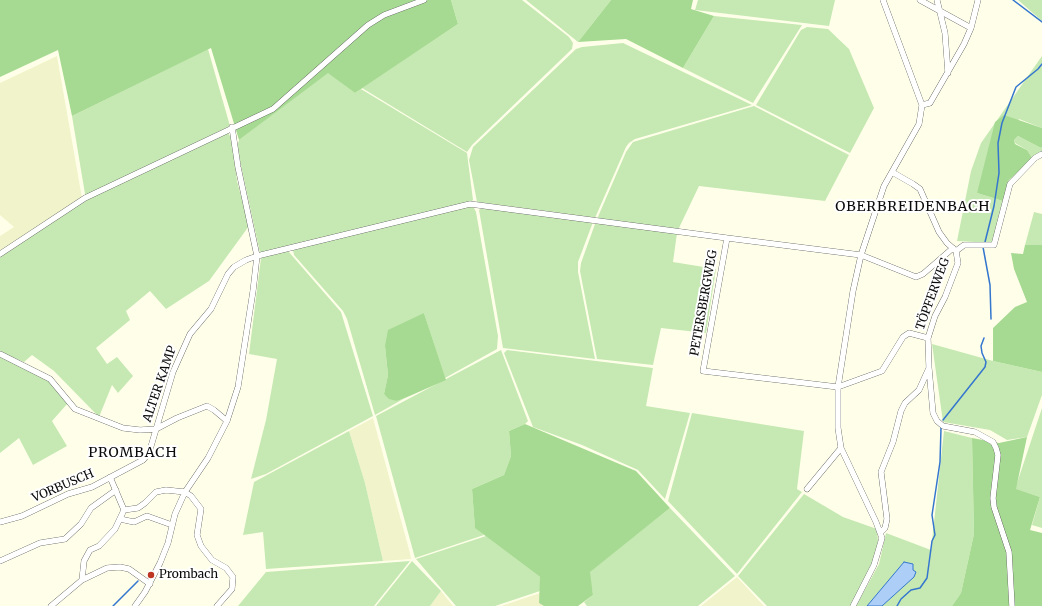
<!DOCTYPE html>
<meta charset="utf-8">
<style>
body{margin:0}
canvas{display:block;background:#ffffe9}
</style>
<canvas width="1042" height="606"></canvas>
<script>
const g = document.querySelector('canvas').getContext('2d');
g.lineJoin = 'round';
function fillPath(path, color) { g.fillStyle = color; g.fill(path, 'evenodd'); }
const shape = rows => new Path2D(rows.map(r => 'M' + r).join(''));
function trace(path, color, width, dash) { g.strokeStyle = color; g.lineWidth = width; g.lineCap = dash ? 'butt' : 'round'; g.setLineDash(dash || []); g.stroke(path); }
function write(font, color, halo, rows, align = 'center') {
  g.font = font + ' Merriweather,serif'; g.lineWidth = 4; g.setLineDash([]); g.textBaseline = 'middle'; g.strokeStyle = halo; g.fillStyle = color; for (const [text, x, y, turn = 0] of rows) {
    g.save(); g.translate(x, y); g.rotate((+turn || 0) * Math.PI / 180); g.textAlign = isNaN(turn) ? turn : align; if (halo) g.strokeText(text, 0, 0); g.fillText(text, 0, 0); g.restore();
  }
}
fillPath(shape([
 [57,56,82,198,0,252,0,236,14,227,0,215,0,83],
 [373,418,410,553,411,559,383,561,365,483,349,431],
 [737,577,764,606,701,606],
 [441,591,453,606,430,606],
 [540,593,539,603,544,606,501,606]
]), '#f1f4ca');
fillPath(shape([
 [451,0,522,0,569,37,573,43,572,49,472,145,467,152,362,88,458,24],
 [526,0,611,0,578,42],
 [698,0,835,0,829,26,695,10],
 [1018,0,1042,0,1042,21],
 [714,16,802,25,753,103,683,68],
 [807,27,828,29,849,49,874,108,850,153,756,105,801,30],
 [623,43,752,105,635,139,629,143,626,147,595,218,477,202,469,160,473,147,576,49,582,47],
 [208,49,230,126,87,196,85,194,72,116],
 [1042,56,1042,128,1019,119,977,193,1003,201,992,243,957,241,971,171,981,143],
 [328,72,355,93,361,89,467,153,473,200,471,202,260,253,237,147,239,140],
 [754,106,849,155,825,201,699,186,678,230,597,219,626,152,633,142],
 [228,133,232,139,237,181,249,226,209,281,166,309,150,291,126,311,130,320,96,348,107,364,117,357,133,376,118,393,112,385,99,417,54,371,32,355,24,362,0,352,0,256,90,197],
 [1018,136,1041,148,1042,147,1042,153,1033,159,1027,150,1015,143,1014,140],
 [468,206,474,208,476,212,498,336,497,349,445,378,424,313,385,346,388,375,384,394,397,401,405,398,375,415,347,319,343,311,294,255,293,250],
 [482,208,593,222,578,262,578,272,595,359,503,348,479,210],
 [1034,212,1042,214,1042,245,1025,245],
 [598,223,677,233,673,262,716,269,706,333,661,328,653,365,597,359,580,271,581,263,595,224],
 [288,251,341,312,373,416,266,474,251,479,266,420,277,359,249,354,261,258],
 [932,344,993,361,1042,372,1042,395,1027,437,1007,440,990,430,943,422],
 [501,350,528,421,525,424,509,431,511,456,504,475,472,489,475,527,484,535,415,558,376,416],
 [507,350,653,368,646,406,690,413,665,499,638,470,582,445,533,427,504,353],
 [0,355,50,381,68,403,52,421,67,446,33,465,19,438,0,453],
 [1042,408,1042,528,1032,525,1040,497,1015,489],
 [692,413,804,431,797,489,802,492,737,574,668,501],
 [349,431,365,483,383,561,266,569,263,532,243,535,254,482],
 [944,431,972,438,974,534,961,593,952,606,856,606,879,564,886,533,931,550],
 [804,494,843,517,877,529,878,541,874,561,850,606,767,606,738,576],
 [670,508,735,576,698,606,587,606,584,602,593,595,589,572],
 [486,536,540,577,540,591,495,606,456,606,416,559],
 [410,561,374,606,238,606,266,572],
 [412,561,441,591,430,606,376,606]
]), '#c6e9b3');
fillPath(shape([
 [0,0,451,0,458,24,355,93,328,73,239,140,211,48,72,116,58,50,0,77],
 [611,0,693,0,691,9,714,16,683,68,626,39,578,42],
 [1004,115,1042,128,1042,147,1041,148,1018,136,1014,140,1015,144,1027,150,1033,159,1009,180,1003,201,977,193,995,122],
 [1025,245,1042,245,1042,372,993,361,993,328,1015,307,1027,302,1014,269,1011,253,1023,254],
 [424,313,446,380,405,398,397,401,389,399,384,394,388,375,385,346,388,330],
 [525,424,636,471,670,508,590,572,593,595,578,606,544,606,539,603,540,577,475,528,472,489,504,475,511,456,509,431],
 [1027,437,1016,489,1040,497,1030,530,1042,533,1042,606,952,606,961,593,974,534,972,438,999,443]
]), '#a6da92');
const water = shape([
 [904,562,913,564,913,570,916,572,914,577,882,606,867,606,904,562]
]);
fillPath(water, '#adcff7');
trace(water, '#3476ce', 1);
trace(shape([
 [1013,0,1042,22],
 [985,242,994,206,999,173,998,143,1002,123,1016,87,1038,69,1042,64],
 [983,247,990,285,991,319],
 [943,420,985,367,986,362,982,353,981,346,984,338],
 [113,606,138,581],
 [897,606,901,599,911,590,920,588,927,578,932,541,935,535,932,515,940,462,941,428]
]), '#3476ce', 1.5);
const minor = shape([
 [920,0,971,28],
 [937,0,945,33,948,73],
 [922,105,930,103,964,44,971,28,978,0],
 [956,251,964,245,994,245,1010,184,1035,158,1042,154],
 [0,254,85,198,273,109,368,25,384,15,424,0],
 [928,338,909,333,903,337,882,371,838,387,703,371,727,238,861,255,916,277,923,274,953,248],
 [0,354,50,379,75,409,123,428,140,430,156,429,177,418,207,406,214,410,227,421],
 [929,368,933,413,937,421,943,426,975,432,993,442,996,448,998,455,993,498,994,507,1009,552,1012,606],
 [807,489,841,448],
 [124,510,138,508,145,503,156,492,166,490,185,492,191,496,201,509,197,535,201,546,212,560,226,568,233,577,232,589,217,606],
 [120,519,134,522,147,516,172,525],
 [0,522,22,516,68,494,92,487,143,460,149,453,173,372,190,334,211,309,228,274,234,267,246,260,257,256,470,204,727,238],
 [881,532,885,528,887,519,881,472,893,442,901,411,905,403,919,390,929,368,928,338,935,316,945,297,958,263,956,251,947,243,939,232,920,189,913,184,892,172],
 [0,561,40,543,65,539,81,524,91,508,116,490],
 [82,580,84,561,90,550,99,546,115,529,124,510,110,477],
 [51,606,82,580,107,568,120,567,129,569,150,584],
 [135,606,145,592,160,563,168,543,175,514,185,492,208,458,227,421,238,387,253,291,257,256,238,167,232,127],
 [853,606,874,565,882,538,876,522,841,448,838,428,838,387,853,291,861,255,884,186,919,124,922,105,883,0]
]);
trace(minor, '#3e3e3e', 6);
trace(minor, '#fff', 5.5);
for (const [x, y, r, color] of [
 [151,575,4,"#bc3622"]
]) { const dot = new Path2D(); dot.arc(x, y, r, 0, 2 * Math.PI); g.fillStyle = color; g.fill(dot); trace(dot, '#fff', 1.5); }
write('12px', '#0b0b0b', '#fff', [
 ["TÖPFERWEG",933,294,-70],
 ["PETERSBERGWEG",704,303,-80],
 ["ALTER KAMP",160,384,-71],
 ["VORBUSCH",63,486,-23]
]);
write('12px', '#0b0b0b', '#fff', [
 ["Prombach",159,575]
], 'left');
g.letterSpacing = '1px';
write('14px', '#0b0b0b', '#fff', [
 ["OBERBREIDENBACH",913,207],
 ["PROMBACH",133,453]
]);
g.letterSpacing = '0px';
</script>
